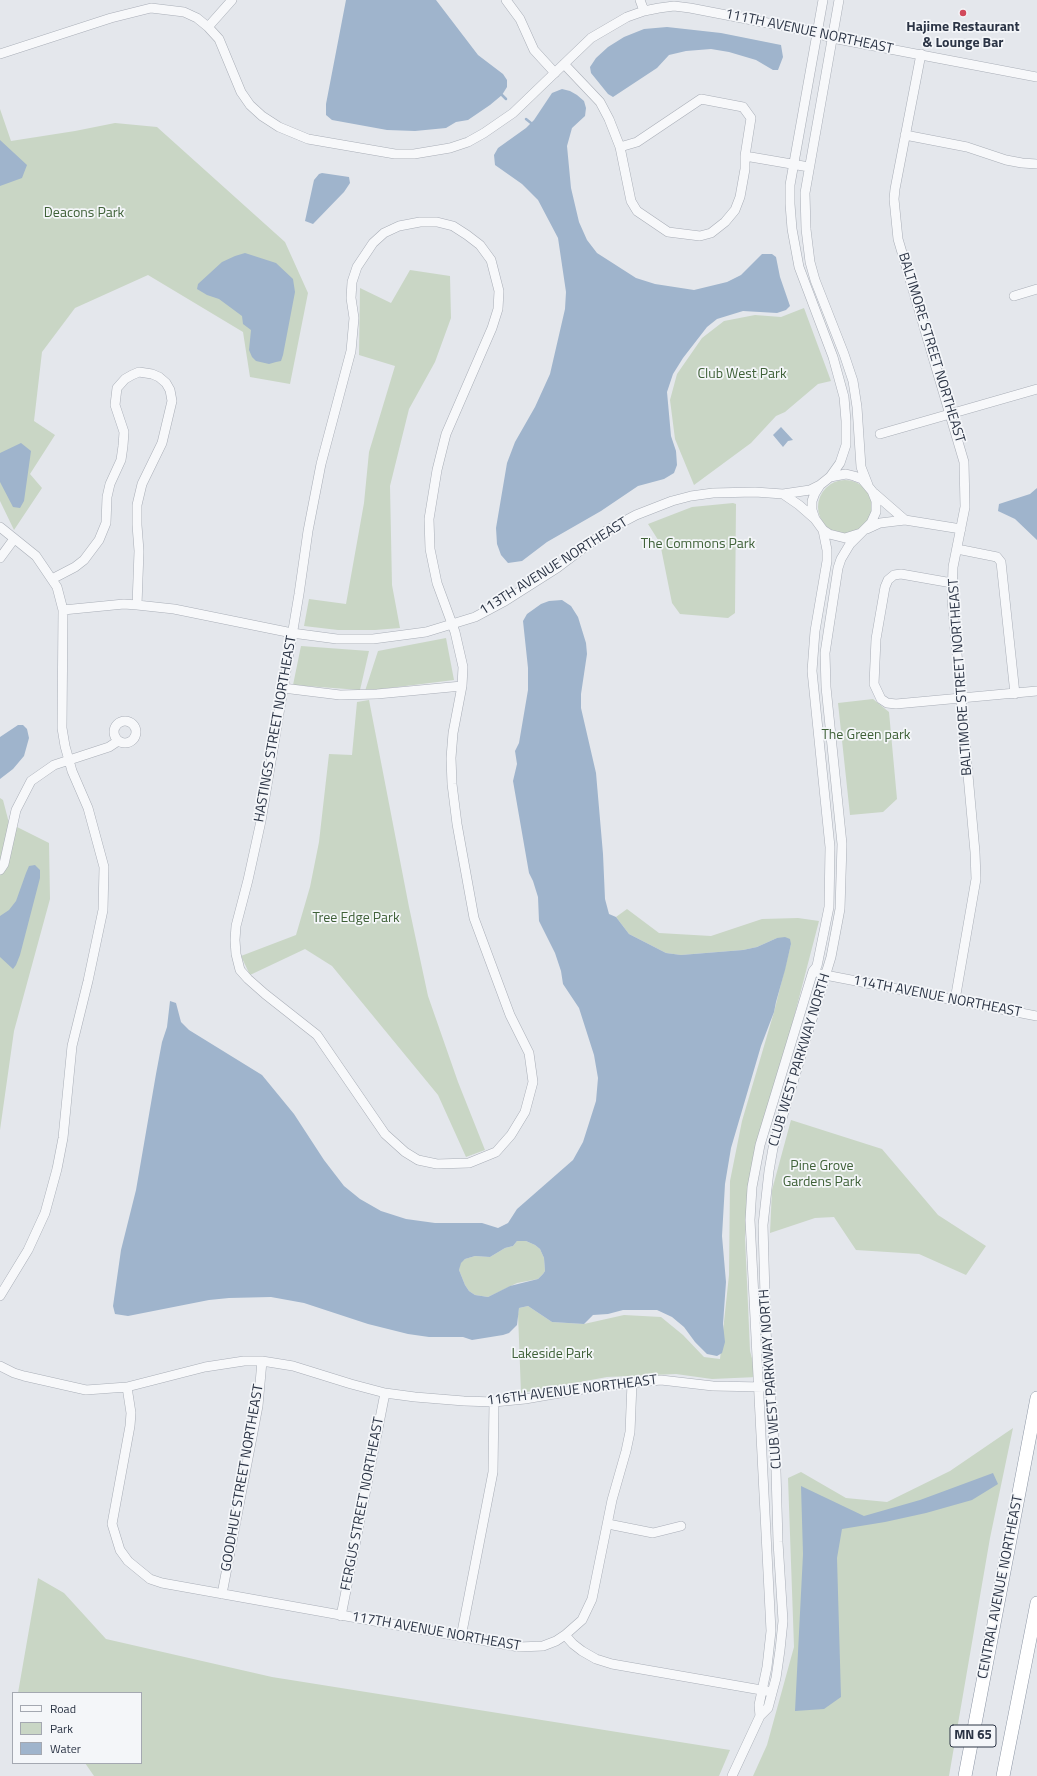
<!DOCTYPE html>
<style>
body{margin:0}
#map{position:relative;width:1037px;height:1776px;overflow:hidden;background:#e4e7ec;font-family:"Titillium Web",sans-serif}
canvas{display:block}
.legend{position:absolute;left:12px;top:1692px;width:130px;height:72px;box-sizing:border-box;background:#f4f6f9;border:1px solid #a4a8b1;margin:0;padding:5px 7px;list-style:none;font-size:12px;color:#2b3445}
.legend li{display:flex;align-items:center;gap:8px;height:20px}
.legend b{width:20px;border:1px solid #a4a8b1}
</style>
<div id="map">
<canvas width="1037" height="1776"></canvas>
<ul class="legend">
<li><b style="height:5px;background:#f7f8fa"></b>Road</li>
<li><b style="height:11px;background:#c9d6c5"></b>Park</li>
<li><b style="height:11px;background:#9fb4cc"></b>Water</li>
</ul>
</div>
<script>
const g = document.querySelector('canvas').getContext('2d');
g.lineJoin = 'round';
function fillPath(path, color) { g.fillStyle = color; g.fill(path, 'evenodd'); }
const shape = rows => new Path2D(rows.map(r => 'M' + r).join(''));
function trace(path, color, width, dash) { g.strokeStyle = color; g.lineWidth = width; g.lineCap = dash ? 'butt' : 'round'; g.setLineDash(dash || []); g.stroke(path); }
function write(font, color, halo, rows, align = 'center') {
  g.font = font + ' "Titillium Web",sans-serif'; g.lineWidth = 3.5; g.setLineDash([]); g.textBaseline = 'middle'; g.strokeStyle = halo; g.fillStyle = color; for (const [text, x, y, turn = 0] of rows) {
    g.save(); g.translate(x, y); g.rotate((+turn || 0) * Math.PI / 180); g.textAlign = isNaN(turn) ? turn : align; if (halo) g.strokeText(text, 0, 0); g.fillText(text, 0, 0); g.restore();
  }
}
fillPath(shape([
 [0,109,11,141,75,131,115,123,157,127,285,242,308,293,290,384,250,377,243,332,148,275,75,308,42,352,34,421,55,435,30,474,42,488,14,530,0,501],
 [410,270,450,276,451,318,435,362,409,409,390,486,392,585,400,628,375,630,338,630,304,626,309,599,346,604,364,503,369,452,395,366,359,355,360,288,391,303],
 [804,308,831,381,818,384,785,412,776,416,751,443,694,485,675,439,670,400,677,374,702,338,724,321,755,315,781,317],
 '818 507a27 27 0 1 1 54 0a27 27 0 1 1-54 0Z',
 [733,503,736,504,735,613,728,618,680,614,672,603,660,543,648,524,692,507],
 [446,638,454,680,365,691,378,651],
 [301,646,369,651,360,690,293,685],
 [873,699,889,712,897,799,883,812,850,815,838,703],
 [369,700,409,907,428,996,458,1082,485,1150,466,1157,438,1095,332,966,305,949,250,975,241,956,296,935,310,887,319,842,329,754,352,755,357,702],
 [0,798,3,800,9,823,49,843,50,899,14,1031,0,1130],
 [627,909,659,933,711,936,762,919,798,918,819,921,792,1025,752,1164,745,1237,750,1351,757,1377,712,1379,676,1374,607,1377,521,1393,518,1314,519,1308,528,1306,552,1322,584,1324,624,1315,661,1317,683,1335,704,1357,720,1359,729,1275,730,1181,742,1121,774,1012,791,944,777,938,757,947,743,950,681,955,666,953,629,934,616,917],
 [791,1120,882,1149,938,1215,986,1246,966,1275,919,1254,856,1250,834,1217,815,1218,770,1233,772,1190],
 [517,1241,526,1241,535,1245,540,1249,544,1258,545,1271,543,1274,538,1279,517,1283,488,1297,475,1295,469,1291,465,1285,459,1270,460,1263,465,1259,475,1256,490,1257,505,1248,513,1246],
 [1013,1428,990,1538,949,1776,753,1776,767,1745,794,1647,788,1478,801,1472,846,1498,887,1502,950,1471],
 [38,1578,64,1593,106,1639,272,1677,730,1750,719,1776,94,1776,85,1763,141,1763,141,1693,18,1693]
]), '#c9d6c5');
fillPath(shape([
 [346,0,436,0,478,55,503,74,507,80,507,87,502,95,490,105,468,120,456,122,446,128,415,131,387,130,332,120,326,115,326,104],
 [667,27,721,33,781,45,783,57,778,70,773,70,756,60,729,52,711,49,686,51,669,55,657,68,613,97,608,94,591,73,590,67,596,58,608,47,624,37,644,29],
 [562,89,570,91,577,95,584,101,586,108,585,116,572,128,567,146,571,188,579,222,587,240,597,253,636,278,655,284,694,290,727,282,741,275,762,254,772,254,776,257,780,277,790,306,786,310,777,313,743,311,717,319,707,327,683,358,673,374,667,392,671,436,676,451,677,465,674,473,664,479,638,486,601,511,547,542,522,561,508,563,501,555,497,544,496,528,507,463,515,442,535,407,550,374,565,309,566,292,558,238,538,200,522,184,495,165,494,155,498,148,526,128,534,120,552,93],
 [0,140,27,165,22,178,0,186],
 [322,173,349,177,350,183,344,192,313,224,305,221,314,180,319,174],
 [245,253,276,263,293,279,295,292,283,355,281,361,276,362,269,364,256,361,252,357,249,350,251,330,243,324,242,316,219,299,207,295,197,289,198,284,222,262,235,256],
 [781,427,793,440,788,441,783,447,773,435],
 [21,443,31,451,24,501,20,508,13,507,0,482,0,453],
 [1037,488,1037,540,1015,519,998,511,999,504,1030,494],
 [562,600,571,606,578,617,586,643,587,654,581,694,581,708,596,773,603,854,605,899,609,914,616,917,629,934,666,953,681,955,743,950,757,947,777,938,785,937,790,939,791,944,785,970,776,1002,774,1012,761,1046,731,1148,725,1184,722,1236,726,1282,723,1324,725,1342,722,1353,717,1356,707,1354,695,1342,684,1327,672,1317,657,1310,623,1310,608,1314,593,1315,584,1324,552,1322,528,1306,519,1308,517,1325,509,1333,503,1335,472,1340,463,1337,429,1337,408,1334,368,1324,304,1303,271,1297,229,1298,209,1300,128,1316,115,1314,113,1306,121,1250,136,1190,156,1074,162,1042,167,1027,170,1001,176,1003,181,1022,189,1030,262,1075,294,1114,324,1160,344,1186,360,1199,381,1211,406,1219,435,1223,482,1223,498,1228,508,1223,517,1209,573,1160,583,1142,596,1101,598,1078,594,1055,579,1008,563,984,561,971,555,953,539,921,538,897,533,881,529,873,513,781,517,764,515,751,519,743,528,690,528,668,523,621,527,614,541,604,549,601],
 [517,1241,526,1241,535,1245,540,1249,544,1258,545,1271,543,1274,538,1279,510,1286,488,1297,475,1295,469,1291,465,1285,459,1270,461,1263,465,1259,475,1256,490,1257,505,1248,513,1246],
 [18,725,23,725,27,729,29,738,24,756,13,769,0,779,0,737],
 [35,865,40,870,40,878,20,955,16,965,13,969,0,957,0,916,9,910,16,901,26,873,29,866],
 [993,1473,998,1484,972,1500,926,1513,885,1522,842,1529,837,1558,841,1697,824,1709,795,1711,803,1554,801,1486,864,1516,920,1500]
]), '#9fb4cc');
trace(shape([
 [502,95,506,99],
 [526,119,531,123]
]), '#9fb4cc', 2.5);
const minor = shape([
 [506,0,520,19,534,50,555,73],
 [640,0,644,11],
 [823,0,790,185,790,204,792,229,799,267,833,357,844,397,846,421,846,445,840,463,830,477],
 [839,0,805,193,806,229,810,262,815,280,844,354,853,381,857,407,861,467,868,485],
 [208,27,232,0],
 [0,54,111,18,151,8,184,12,197,18,208,27,219,39,241,92,250,105,262,116,279,127,308,139,395,154,414,154,450,148,468,142,484,133,513,113,591,38,627,17,644,11,659,8,674,6,690,8,809,31,832,38,1037,77],
 [921,54,895,189,894,199,898,239,964,462,965,507,953,567,952,599,975,852,976,879,955,1000],
 [564,64,600,102,609,119,620,147,631,201,637,211,668,232,700,236,711,233,725,222,735,210,740,197,745,169,745,156,809,167],
 [905,135,967,147,1006,160,1022,163,1037,164],
 [620,147,637,142,701,99,743,107,751,118,745,156],
 [420,222,437,222,453,226,467,235,480,245,491,260,499,291,498,309,492,328,446,434,437,470,429,519,430,549,437,583,455,632,463,667,462,686,453,733,451,758,452,784,457,824,474,918,510,1015,529,1053,533,1082,525,1112,511,1135,496,1152,469,1163,437,1164,418,1160,405,1152,385,1134,317,1035,265,994,248,979,240,970,236,954,235,940,236,926,248,880,261,821,299,594,308,531,321,464,351,351,354,318,351,298,352,282,357,267,373,243,384,233,399,226,420,222],
 [1014,296,1037,289],
 [880,434,1037,389],
 [874,493,905,520],
 [783,494,799,505,815,519,823,530,829,534,845,538,861,533,871,523,876,512,876,501,872,491,862,479,854,476,846,474,830,477,820,485,815,493,812,501,812,510,815,519],
 [0,527,36,556,57,587,63,610,62,728,65,746,72,771,88,808,104,867,103,910,88,981,72,1046,63,1138,57,1169,45,1213,28,1250,0,1296],
 [867,529,880,523,905,520,961,529],
 [957,549,997,557,1001,562,1015,694],
 [0,558,14,539],
 [52,579,75,567,84,560,99,540,106,523,107,497,110,484,121,460,123,446,124,432,115,405,117,388,125,379,132,375,139,372,152,374,159,377,166,383,170,390,172,401,162,443,142,484,137,505,137,525,139,551,137,605],
 [952,583,901,574,894,575,888,580,885,587,876,639,874,684,881,699,887,703,896,704,1037,691],
 [63,610,124,604,137,605,174,609,292,633,337,639,373,639,426,632,475,617,505,601,557,568,606,531,636,515,672,501,691,496,713,493,755,492,783,494,810,490,820,485],
 [283,688,340,695,377,694,462,686],
 '114 732a11 11 0 1 1 22 0a11 11 0 1 1-22 0Z',
 [0,870,4,864,16,810,31,781,54,765,109,747,118,741],
 [820,974,1037,1016],
 [0,1366,14,1373,24,1376,86,1390,127,1387,205,1367,244,1361,262,1361,293,1366,351,1384,385,1393,415,1397,464,1401,494,1402,525,1399,600,1386,661,1380,713,1386,763,1387],
 [127,1387,131,1413,130,1426,112,1524,120,1550,128,1561,150,1579,162,1583,519,1647,543,1646,556,1641,565,1635,573,1644,582,1651,596,1659,612,1664,767,1691],
 [608,1524,653,1533,681,1526],
 [222,1594,258,1406,262,1361],
 [341,1616,385,1393],
 [565,1635,582,1620,592,1599,612,1500,626,1451,630,1432,632,1383],
 [461,1637,493,1472,494,1402],
 [760,1716,759,1705,767,1667,771,1631,750,1220,752,1187,760,1145,813,971,817,966,829,907,830,847,812,671,815,631,827,561,827,550,823,530],
 [732,1776,760,1716,768,1708,776,1678,780,1650,783,1621,778,1542,776,1471,766,1331,763,1225,769,1171,773,1148,831,957,840,909,842,844,826,687,825,653,838,568,841,559,850,544,861,533]
]);
const highway = shape([
 [965,1776,1037,1398],
 [1003,1776,1037,1603]
]);
trace(minor, '#a9aeb7', 10);
trace(highway, '#8b94a3', 14);
trace(minor, '#f7f8fa', 9);
trace(highway, '#fff', 13);
for (const [x, y, r, color] of [
 [963,13,4,"#d1495b"]
]) { const dot = new Path2D(); dot.arc(x, y, r, 0, 2 * Math.PI); g.fillStyle = color; g.fill(dot); trace(dot, '#f4f6f9', 1.5); }
for (const [x, y, w] of [
 [973,1736,46]
]) { const box = new Path2D(); box.roundRect(x - w / 2, y - 11, w, 22, 3); g.fillStyle = '#f4f6f9'; g.fill(box); trace(box, '#2b3445', 1); }
write('bold 13px', '#2b3445', null, [
 ["MN 65",973,1736]
]);
write('bold 14px', '#2b3445', '#f4f6f9', [
 ["Hajime Restaurant",963,28],
 ["& Lounge Bar",963,44]
]);
write('14px', '#2b3445', '#f4f6f9', [
 ["111TH AVENUE NORTHEAST",809,32,12],
 ["BALTIMORE STREET NORTHEAST",931,348,73],
 ["113TH AVENUE NORTHEAST",554,567,-32],
 ["BALTIMORE STREET NORTHEAST",961,677,-94],
 ["HASTINGS STREET NORTHEAST",276,729,-80],
 ["114TH AVENUE NORTHEAST",937,997,11],
 ["CLUB WEST PARKWAY NORTH",800,1060,-73],
 ["CLUB WEST PARKWAY NORTH",771,1379,-94],
 ["116TH AVENUE NORTHEAST",572,1391,-7],
 ["GOODHUE STREET NORTHEAST",243,1478,-80],
 ["FERGUS STREET NORTHEAST",363,1504,-79],
 ["CENTRAL AVENUE NORTHEAST",1001,1587,-79],
 ["117TH AVENUE NORTHEAST",436,1632,10]
]);
write('14px', '#3f6138', '#f4f6f9', [
 ["Deacons Park",84,214],
 ["Club West Park",742,375],
 ["The Commons Park",698,545],
 ["The Green park",866,736],
 ["Tree Edge Park",356,919],
 ["Pine Grove",822,1167],
 ["Gardens Park",822,1183],
 ["Lakeside Park",552,1355]
]);
</script>
